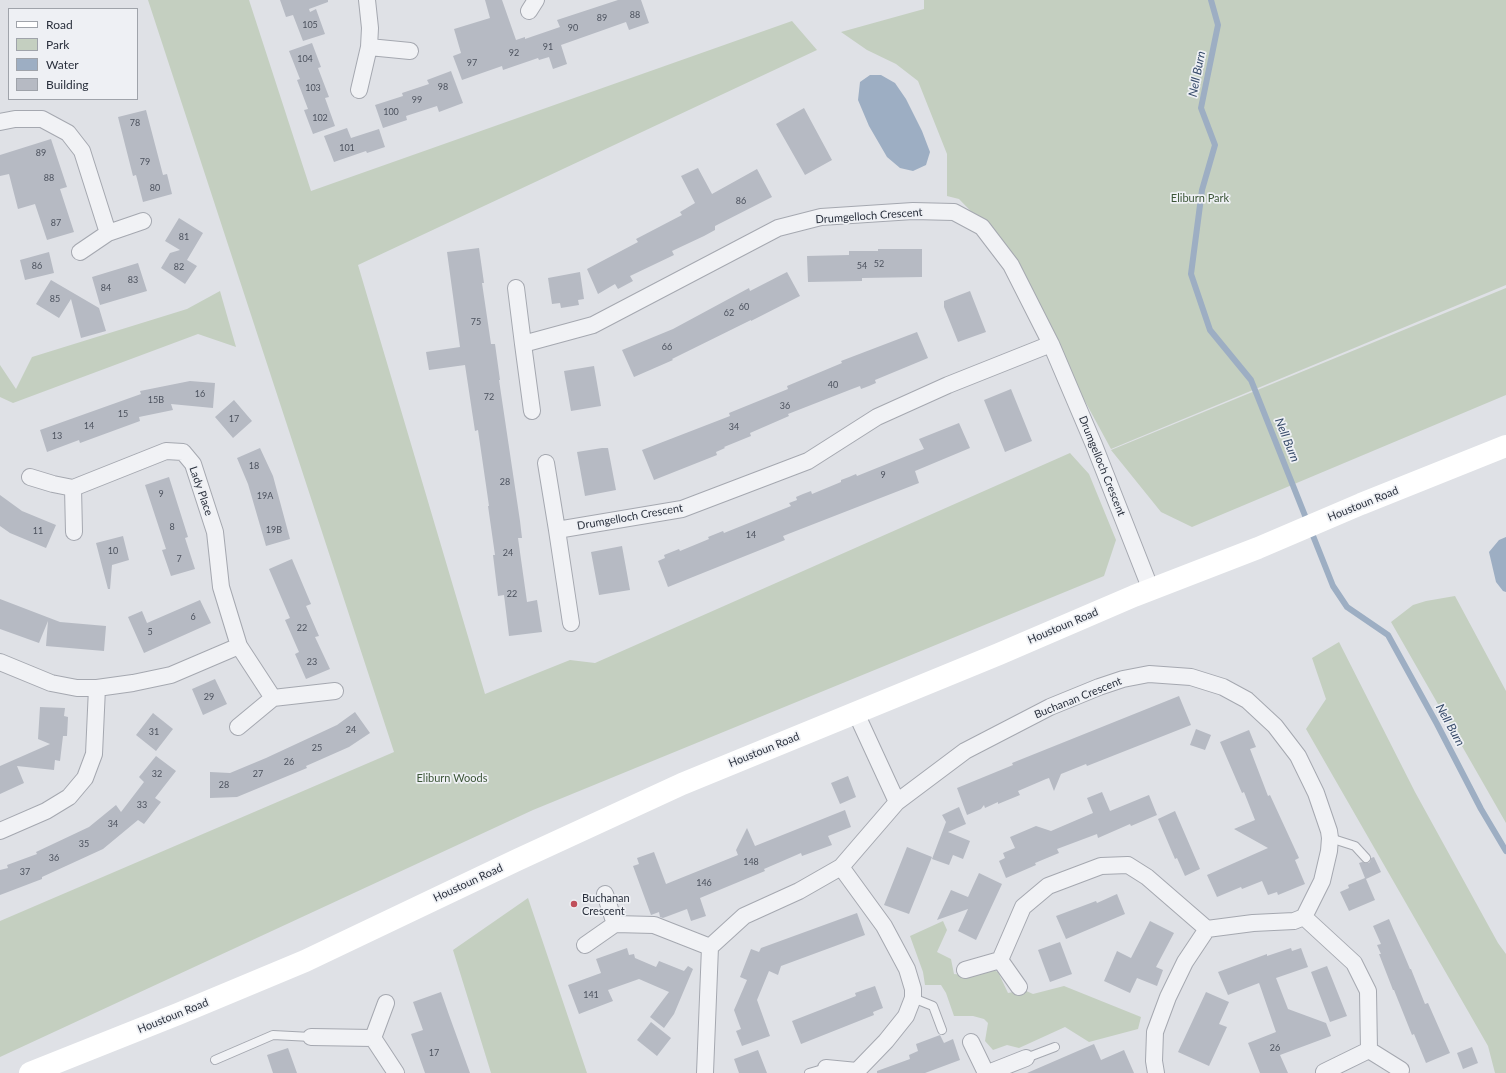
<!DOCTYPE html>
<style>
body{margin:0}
#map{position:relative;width:1506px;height:1073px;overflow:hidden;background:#dfe1e6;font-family:Lato,sans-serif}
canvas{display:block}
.legend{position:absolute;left:8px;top:8px;width:130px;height:92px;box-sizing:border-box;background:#eef0f4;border:1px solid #9fa3aa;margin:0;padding:5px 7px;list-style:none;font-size:12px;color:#292f3c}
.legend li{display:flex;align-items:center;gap:8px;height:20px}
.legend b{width:20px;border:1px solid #9fa3aa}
</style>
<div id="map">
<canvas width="1506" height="1073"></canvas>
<ul class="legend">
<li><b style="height:5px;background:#fff"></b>Road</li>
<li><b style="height:11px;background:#c4cfc0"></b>Park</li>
<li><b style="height:11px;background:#9daec3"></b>Water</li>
<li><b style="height:11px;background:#b6bac3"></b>Building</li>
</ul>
</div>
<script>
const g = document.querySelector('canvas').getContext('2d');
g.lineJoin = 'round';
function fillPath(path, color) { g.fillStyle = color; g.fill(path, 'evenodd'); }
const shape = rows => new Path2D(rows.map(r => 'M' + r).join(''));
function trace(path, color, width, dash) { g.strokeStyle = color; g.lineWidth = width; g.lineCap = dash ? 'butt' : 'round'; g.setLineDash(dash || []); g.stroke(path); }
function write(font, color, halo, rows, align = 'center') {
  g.font = font + ' Lato,sans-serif'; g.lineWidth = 3.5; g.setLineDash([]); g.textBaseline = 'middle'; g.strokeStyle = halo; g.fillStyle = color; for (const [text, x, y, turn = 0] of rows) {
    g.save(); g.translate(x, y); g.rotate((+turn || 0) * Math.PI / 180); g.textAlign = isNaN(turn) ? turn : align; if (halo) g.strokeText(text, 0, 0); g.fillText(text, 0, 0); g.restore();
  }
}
fillPath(shape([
 [148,0,249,0,311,191,792,21,817,50,358,265,485,694,570,660,595,663,1070,453,1089,474,1116,540,1104,576,533,810,0,1057,0,921,394,752],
 [924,0,1506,0,1506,285,1111,449,995,236,959,199,947,196,947,154,918,81,896,64,867,50,841,32,924,9],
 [1506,288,1506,395,1192,527,1161,512,1111,450],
 [220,291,236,347,198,334,13,403,0,397,0,365,16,389,32,357,187,309],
 [1455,596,1506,691,1506,823,1391,622,1413,605,1426,601],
 [1339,642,1415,792,1498,943,1506,954,1506,1073,1495,1073,1488,1046,1306,729,1326,699,1312,658],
 [528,898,587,1073,491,1073,453,950],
 [943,921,947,930,937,952,951,959,954,974,964,975,989,968,998,972,1008,993,1024,990,1033,994,1064,986,1141,1017,1138,1029,1089,1042,1065,1027,1019,1048,1007,1045,993,1050,985,1041,988,1023,984,1019,973,1016,954,1016,946,993,941,985,925,985,923,972,910,936]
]), '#c4cfc0');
fillPath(shape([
 [870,75,881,75,895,83,906,99,922,131,930,152,926,165,913,171,900,168,887,157,869,126,858,100,860,82],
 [1506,537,1506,592,1503,591,1496,582,1489,552,1499,540]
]), '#9daec3');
trace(shape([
 [1211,0,1218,25,1201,108,1215,145,1202,190,1191,274,1210,330,1251,380,1333,586,1347,607,1388,635,1437,724,1481,809,1506,851]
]), '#9daec3', 6);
fillPath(shape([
 [280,0,328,0,328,2,309,9,310,12,316,9,325,34,303,41,293,15,286,17],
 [485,0,502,0,516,40,525,37,525,39,560,27,557,20,618,0,641,0,649,23,629,30,626,22,561,45,567,64,553,69,549,57,539,60,538,58,503,70,502,66,462,80,453,56,461,53,454,29,490,18],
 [312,43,321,67,318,68,329,97,325,98,335,126,313,134,304,110,308,109,297,80,300,79,289,51],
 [451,71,463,103,439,112,437,106,406,116,407,120,383,128,375,105,403,96,402,93,429,84,427,80],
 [804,108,832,160,805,175,776,124],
 [146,110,163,175,167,174,172,194,143,202,136,175,133,176,118,117],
 [347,128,351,138,379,129,385,147,367,153,366,151,334,162,324,136],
 [51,139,67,187,60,189,74,232,47,240,35,204,18,209,9,174,0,176,0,155],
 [698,168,712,194,757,169,772,197,715,226,715,230,704,236,672,251,674,255,630,276,633,281,618,289,615,284,598,294,587,269,638,242,636,239,682,215,680,212,695,203,681,176],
 [179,218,203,233,187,260,197,266,185,284,161,268,170,253,180,250,165,241],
 [479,248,484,283,482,283,491,344,495,344,500,380,499,380,520,521,522,538,518,538,527,602,537,600,542,632,509,636,504,595,498,596,493,555,495,555,488,506,489,506,478,430,475,431,465,365,429,370,426,352,460,347,447,252],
 [878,249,922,249,922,277,862,278,862,281,808,282,807,256,849,255,849,251,878,251],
 [49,252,54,273,25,280,20,260],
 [138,263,147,291,100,305,92,277],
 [580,272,584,299,578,300,579,305,561,308,560,303,552,304,548,278],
 [787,272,800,296,751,321,751,320,672,359,673,360,634,377,622,350,673,329,749,288,750,291],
 [51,280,99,308,106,331,81,338,71,299,59,318,36,304],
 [970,291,986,332,958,342,944,307,944,301],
 [917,332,928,358,875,380,876,383,869,386,861,389,860,386,852,389,788,414,789,416,750,433,751,436,724,447,725,448,716,452,717,455,654,480,642,450,730,416,729,413,788,389,787,386,842,363,841,361],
 [594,366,601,406,571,411,564,371],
 [190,381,215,383,213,408,171,404,173,410,139,417,140,421,80,443,79,440,47,452,40,430,141,394,140,391],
 [1011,389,1032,441,1005,452,984,400],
 [234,400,252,421,233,438,215,417],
 [959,423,970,448,915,471,919,483,783,536,785,540,668,587,658,561,665,558,664,555,679,549,680,551,709,539,708,537,723,531,724,533,791,506,789,503,797,500,796,497,803,494,811,491,812,494,841,482,841,480,849,477,856,474,857,476,924,449,919,439],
 [260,448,273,476,290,539,266,546,248,484,237,458],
 [602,448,608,448,616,490,585,496,577,452],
 [169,477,188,537,185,538,195,569,171,576,162,550,166,549,145,485],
 [0,495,22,511,56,525,46,548,10,533,0,526],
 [123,536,129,560,112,565,110,589,108,589,96,543],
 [622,546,630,590,599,595,591,552],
 [292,559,311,604,306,606,319,636,315,637,330,669,306,679,295,654,299,652,285,620,290,618,269,569],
 [0,599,60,622,106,626,104,651,46,646,48,621,39,643,0,629],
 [200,600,211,623,144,653,128,617,142,611,147,623],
 [215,679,227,704,203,715,192,689],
 [1179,696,1191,725,1087,766,1086,764,1061,774,1054,791,1049,778,1046,779,1018,791,1020,795,998,804,998,802,985,808,984,805,981,809,967,815,957,788,1013,765,1012,763],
 [40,707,65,708,64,716,68,717,67,736,63,736,60,761,55,760,54,770,17,766,24,783,0,794,0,766,50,744,38,739],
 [355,712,370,733,349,747,306,766,307,768,237,797,210,798,210,772,230,773,266,758,337,725],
 [153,713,173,729,156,751,136,735],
 [1196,729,1211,735,1205,750,1190,745],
 [1249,730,1256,747,1250,749,1268,796,1270,795,1299,858,1295,860,1305,884,1278,895,1277,892,1268,895,1262,881,1242,889,1241,887,1217,897,1207,875,1268,848,1234,829,1255,820,1244,792,1242,793,1220,742],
 [156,756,176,771,155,798,161,802,144,824,138,820,103,849,42,877,42,879,0,895,0,870,8,868,7,865,37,854,36,852,89,827,116,805,121,812,144,782,139,777],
 [848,776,856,797,840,804,831,783],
 [1102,792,1110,811,1149,795,1157,815,1131,826,1130,824,1098,838,1097,834,1057,849,1059,853,1035,863,1036,865,1006,878,999,861,1005,858,1003,853,1015,848,1010,837,1036,826,1051,831,1093,813,1087,798],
 [959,807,966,824,948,832,970,841,963,859,953,855,949,865,932,859,946,822,942,815],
 [845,810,851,827,828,836,832,845,802,856,801,853,764,869,765,871,700,898,706,916,691,921,687,909,663,918,660,917,659,912,651,915,633,866,639,864,637,858,654,852,666,884,738,855,736,850,747,828,755,846],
 [1175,811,1200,869,1185,876,1177,858,1175,859,1158,819],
 [907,847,932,857,909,914,884,905],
 [1374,857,1381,872,1366,879,1375,900,1349,911,1340,892,1349,888,1348,885,1365,878,1359,863,1362,862,1368,863,1370,862,1371,858],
 [979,873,1002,884,976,940,958,931,968,909,937,920,951,890,968,897],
 [1117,894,1125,914,1066,939,1056,916,1096,901,1097,903],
 [857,913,865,935,781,966,778,975,769,971,757,1000,770,1036,742,1046,736,1031,741,1029,734,1010,747,980,740,977,751,949,759,952,761,948],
 [1389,919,1410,969,1411,969,1425,1004,1428,1003,1450,1053,1426,1063,1414,1034,1412,1035,1394,990,1393,990,1379,954,1381,954,1377,945,1381,944,1373,926],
 [1150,921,1174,933,1156,967,1163,970,1157,986,1137,978,1130,993,1104,981,1117,951,1131,958],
 [1060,942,1072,974,1050,982,1038,950],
 [627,948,629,955,634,954,635,958,656,967,659,961,684,971,688,966,693,969,674,1014,664,1028,650,1017,669,992,639,979,608,990,613,1001,579,1014,568,985,601,973,596,959],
 [1291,948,1292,951,1301,948,1308,967,1276,978,1288,1009,1326,1023,1331,1036,1280,1055,1288,1073,1260,1073,1248,1043,1276,1032,1259,983,1228,995,1218,972,1267,954,1267,956],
 [1327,966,1347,1016,1330,1022,1311,972],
 [875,986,883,1008,873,1012,874,1015,801,1044,792,1021,856,996,855,993],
 [441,992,449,1015,470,1073,425,1073,411,1034,423,1030,413,1002],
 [1206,992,1229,1002,1219,1024,1227,1027,1209,1066,1178,1052],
 [651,1022,671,1038,657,1056,637,1040],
 [940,1035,944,1043,953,1039,960,1060,925,1073,877,1073,877,1071,910,1059,909,1055,918,1051,916,1044],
 [1094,1044,1101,1060,1124,1050,1134,1073,1027,1073],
 [1472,1047,1478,1063,1463,1069,1457,1053],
 [288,1048,297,1073,273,1073,267,1055],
 [758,1050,767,1073,739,1073,734,1059]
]), '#b6bac3');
const lane = shape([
 [1330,838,1355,846,1366,858],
 [913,998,933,1006,942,1030],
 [1026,1058,1055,1047],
 [215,1060,273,1035,311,1037],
 [809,1073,826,1068]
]);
const street = shape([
 [367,0,370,28,369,47,410,51],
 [529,11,536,0],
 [359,90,369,47],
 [0,122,15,119,42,119,68,133,82,151,108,233],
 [80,252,108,233,143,221],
 [516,288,523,344,593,325,778,228,821,217,913,211,954,212,982,227,1011,265,1051,344],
 [523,344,532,411],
 [546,463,557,530],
 [30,477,53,484,73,488,166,451,183,452,193,464,215,532,221,587,239,646,273,698],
 [73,488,74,532],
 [571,623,557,530,682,509,808,461,877,417,948,385,1051,344,1094,445,1151,590],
 [0,662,51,683,77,688,97,688,133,683,171,675,239,646],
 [856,713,897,802],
 [238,727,273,698,335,691],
 [0,831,46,811,69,797,85,778,94,754,97,688],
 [841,867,884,926,907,969,913,989,913,998,906,1016,886,1041,857,1071,858,1073],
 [1304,917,1354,963,1368,991,1369,1050,1401,1070],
 [615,924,654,925,710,947],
 [585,945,615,924,605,894],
 [1000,960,1023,907,1048,886,1101,866,1128,865,1147,877,1207,929],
 [965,970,1000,960,1019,987],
 [311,1037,373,1038,386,1003],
 [373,1038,396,1073],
 [971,1042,986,1073],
 [826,1068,857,1071],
 [1324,1072,1369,1050],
 [705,1073,710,947,744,916,799,891,841,867,897,802,965,751,1050,707,1099,687,1123,679,1149,674,1191,677,1223,687,1247,700,1275,726,1298,756,1316,793,1329,831,1330,838,1329,851,1322,881,1304,917,1294,921,1253,923,1207,929,1185,962,1168,997,1155,1032,1154,1061,1156,1073],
 [988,1073,1026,1058]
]);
trace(lane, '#a5a8b0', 10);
trace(street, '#a5a8b0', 18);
trace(lane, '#f1f2f5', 8);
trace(street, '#f1f2f5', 16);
trace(shape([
 [30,1073,178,1014,305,961,517,860,682,784,999,654,1134,596,1258,548,1361,504,1506,446]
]), '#fff', 22);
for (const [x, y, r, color] of [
 [574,904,4,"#c04f5b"]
]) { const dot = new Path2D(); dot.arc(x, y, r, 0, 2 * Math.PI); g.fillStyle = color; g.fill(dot); trace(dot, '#eef0f4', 1.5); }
write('9px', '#4c525e', null, [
 ["88",635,15],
 ["89",602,18],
 ["105",310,25],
 ["90",573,28],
 ["91",548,47],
 ["92",514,53],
 ["104",305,59],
 ["97",472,63],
 ["98",443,87],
 ["103",313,88],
 ["99",417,100],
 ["100",391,112],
 ["102",320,118],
 ["78",135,123],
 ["101",347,148],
 ["89",41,153],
 ["79",145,162],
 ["88",49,178],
 ["80",155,188],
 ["86",741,201],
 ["87",56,223],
 ["81",184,237],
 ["52",879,264],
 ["86",37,266],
 ["54",862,266],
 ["82",179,267],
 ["83",133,280],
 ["84",106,288],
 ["85",55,299],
 ["60",744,307],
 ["62",729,313],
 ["75",476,322],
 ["66",667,347],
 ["40",833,385],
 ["16",200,394],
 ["72",489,397],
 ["15B",156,400],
 ["36",785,406],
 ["15",123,414],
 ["17",234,419],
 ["14",89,426],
 ["34",734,427],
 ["13",57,436],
 ["18",254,466],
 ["9",883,475],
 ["28",505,482],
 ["9",161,494],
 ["19A",265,496],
 ["8",172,527],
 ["19B",274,530],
 ["11",38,531],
 ["14",751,535],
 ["10",113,551],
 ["24",508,553],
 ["7",179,559],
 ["22",512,594],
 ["6",193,617],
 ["22",302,628],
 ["5",150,632],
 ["23",312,662],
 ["29",209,697],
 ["24",351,730],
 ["31",154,732],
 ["25",317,748],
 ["26",289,762],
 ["32",157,774],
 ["27",258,774],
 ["28",224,785],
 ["33",142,805],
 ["34",113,824],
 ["35",84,844],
 ["36",54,858],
 ["148",751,862],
 ["37",25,872],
 ["146",704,883],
 ["141",591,995],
 ["26",1275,1048],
 ["17",434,1053]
]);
write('11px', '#3c5638', '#eef0f4', [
 ["Eliburn Park",1200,198],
 ["Eliburn Woods",452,778]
]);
write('11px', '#292f3c', '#eef0f4', [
 ["Drumgelloch Crescent",869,216,-4],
 ["Drumgelloch Crescent",1102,466,68],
 ["Lady Place",201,491,71],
 ["Houstoun Road",1363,504,-22],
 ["Drumgelloch Crescent",630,517,-10],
 ["Houstoun Road",1063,626,-23],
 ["Buchanan Crescent",1078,698,-22],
 ["Houstoun Road",764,750,-22],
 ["Houstoun Road",468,883,-25],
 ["Houstoun Road",173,1016,-22]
]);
write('11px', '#292f3c', '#eef0f4', [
 ["Buchanan",582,898],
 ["Crescent",582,911]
], 'left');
write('italic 12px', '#384c6b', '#eef0f4', [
 ["Nell Burn",1197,74,-79],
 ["Nell Burn",1287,440,68],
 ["Nell Burn",1450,725,61]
]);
</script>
